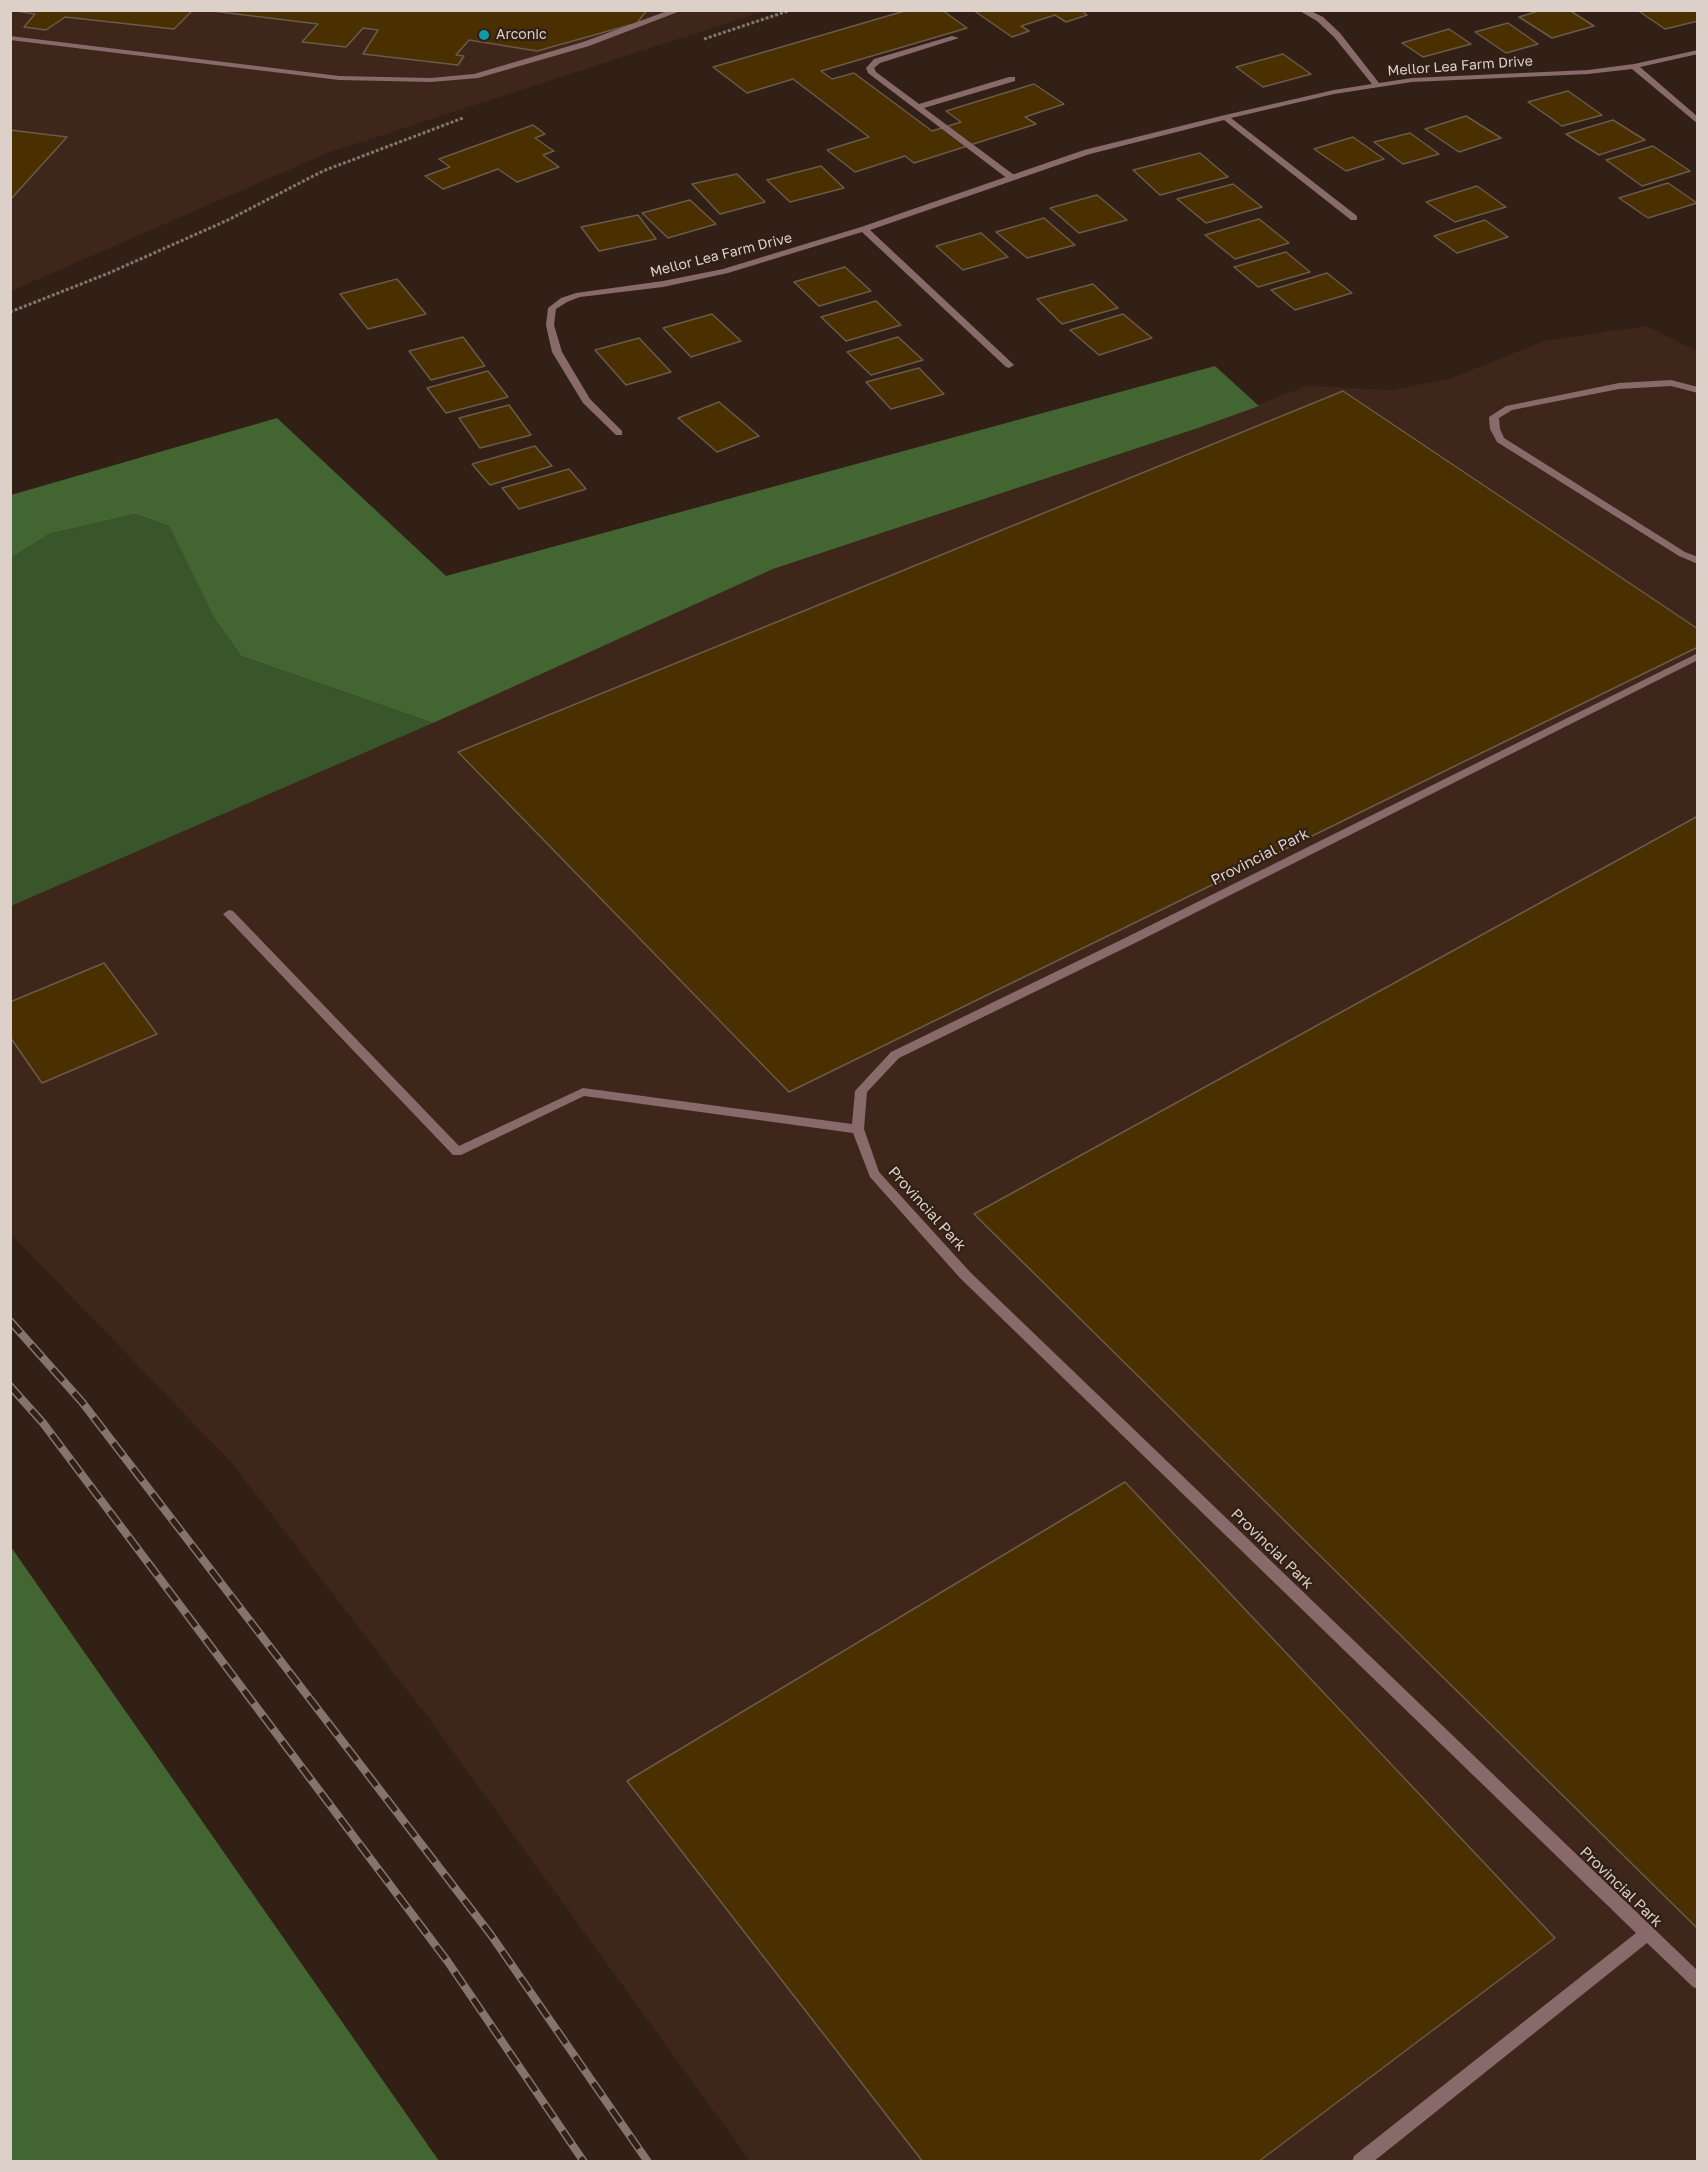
<!DOCTYPE html>
<style>
body{margin:0}
#map{position:relative;width:1708px;height:2172px;overflow:hidden;background:#322016;font-family:"Golos Text",sans-serif}
canvas{display:block}
.frame{position:absolute;inset:0;border:12px solid #dcd0c9;pointer-events:none}
</style>
<div id="map">
<canvas width="1708" height="2172"></canvas>
<div class="frame"></div>
</div>
<script>
const g = document.querySelector('canvas').getContext('2d');
g.lineJoin = 'round';
function fillPath(path, color) { g.fillStyle = color; g.fill(path, 'evenodd'); }
const shape = rows => new Path2D(rows.map(r => 'M' + r).join(''));
function trace(path, color, width, dash) { g.strokeStyle = color; g.lineWidth = width; g.lineCap = dash ? 'butt' : 'round'; g.setLineDash(dash || []); g.stroke(path); }
function write(font, color, halo, rows, align = 'center') {
  g.font = font + ' "Golos Text",sans-serif'; g.lineWidth = 4.5; g.setLineDash([]); g.textBaseline = 'middle'; g.strokeStyle = halo; g.fillStyle = color; for (const [text, x, y, turn = 0] of rows) {
    g.save(); g.translate(x, y); g.rotate((+turn || 0) * Math.PI / 180); g.textAlign = isNaN(turn) ? turn : align; if (halo) g.strokeText(text, 0, 0); g.fillText(text, 0, 0); g.restore();
  }
}
fillPath(shape([
 [11,11,764,11,327,153,11,291],
 [1647,326,1697,351,1697,2161,750,2161,431,1721,232,1463,11,1234,11,906,433,723,773,569,1198,428,1307,386,1391,390,1449,379,1544,341]
]), '#3e271a');
fillPath(shape([
 [135,514,169,526,214,618,241,656,433,723,11,906,11,558,49,534]
]), '#39562b');
fillPath(shape([
 [1215,366,1259,406,1198,428,773,569,433,723,241,656,214,618,169,526,135,514,49,534,11,558,11,495,277,418,446,576],
 [10,1547,11,1547,439,2161,11,2161]
]), '#436532');
const building = shape([
 [10,10,193,10,174,29,65,17,46,30,24,27,35,14,10,10],
 [204,10,647,10,637,23,537,51,469,40,456,55,464,56,458,65,363,54,378,30,363,28,346,47,302,42,318,24,204,10],
 [908,10,942,10,967,28,821,71,832,79,854,73,932,131,961,122,946,111,1034,84,1064,104,1025,117,1036,124,914,163,905,156,855,172,827,150,869,137,793,79,747,93,713,67,908,10],
 [973,10,1081,10,1087,15,1066,22,1055,15,1021,26,1029,31,1012,37,973,10],
 [1542,10,1569,10,1594,26,1552,38,1519,17,1542,10],
 [1637,10,1698,10,1698,21,1665,29,1637,10],
 [1508,23,1538,44,1506,53,1475,32,1508,23],
 [1449,29,1471,44,1423,57,1402,43,1449,29],
 [1283,54,1311,74,1263,87,1236,67,1283,54],
 [1568,91,1602,115,1562,126,1528,102,1568,91],
 [1466,116,1501,138,1459,152,1425,129,1466,116],
 [1613,120,1645,140,1599,155,1566,134,1613,120],
 [533,125,545,134,535,138,554,151,543,155,559,167,517,182,498,169,443,189,425,176,450,167,439,159,533,125],
 [10,130,67,137,10,200,10,130],
 [1410,133,1439,154,1403,164,1374,142,1410,133],
 [1353,137,1384,159,1346,171,1314,149,1353,137],
 [1653,146,1690,171,1642,186,1606,160,1653,146],
 [1200,153,1228,177,1160,195,1133,170,1200,153],
 [821,166,844,188,790,202,767,180,821,166],
 [737,174,765,202,720,214,692,184,737,174],
 [1668,183,1697,203,1648,218,1619,198,1668,183],
 [1233,184,1262,207,1206,223,1177,199,1233,184],
 [1477,186,1506,207,1455,222,1426,202,1477,186],
 [1097,195,1127,220,1079,233,1050,208,1097,195],
 [690,200,716,224,668,238,642,213,690,200],
 [638,215,656,239,599,251,581,227,638,215],
 [1044,218,1075,245,1027,258,996,232,1044,218],
 [1259,219,1289,243,1235,259,1205,235,1259,219],
 [1485,220,1508,237,1457,253,1434,236,1485,220],
 [981,233,1008,257,963,270,936,246,981,233],
 [1286,252,1310,272,1258,287,1234,267,1286,252],
 [845,267,871,291,819,306,794,282,845,267],
 [1327,273,1352,293,1295,310,1271,290,1327,273],
 [397,279,426,314,368,329,340,294,397,279],
 [1093,284,1118,308,1062,324,1037,299,1093,284],
 [876,301,901,325,846,341,821,317,876,301],
 [712,314,741,341,691,357,663,328,712,314],
 [1123,314,1152,338,1099,355,1070,330,1123,314],
 [463,337,485,366,431,380,409,351,463,337],
 [898,337,923,360,871,375,847,352,898,337],
 [639,338,671,372,626,385,595,350,639,338],
 [919,368,944,394,891,409,866,382,919,368],
 [488,371,508,397,446,413,427,388,488,371],
 [1343,391,1698,629,1698,647,789,1092,458,752,1343,391],
 [719,402,759,436,717,452,678,418,719,402],
 [509,405,531,435,480,448,459,418,509,405],
 [535,446,552,466,490,485,472,464,535,446],
 [569,469,586,489,519,509,502,488,569,469],
 [1698,816,1698,1929,974,1214,1698,816],
 [104,963,157,1034,42,1083,10,1037,10,1002,104,963],
 [1125,1482,1555,1938,1258,2162,923,2162,627,1781,1125,1482]
]);
fillPath(building, '#4a2f01');
trace(building, '#695b49', 1.5);
trace(shape([
 [704,39,791,10],
 [10,312,109,273,228,220,323,171,463,118]
]), '#84756c', 3, [3, 2]);
fillPath(shape([
 [670,10,683,10,589,46,478,78,431,82,339,80,10,40,10,36,339,76,431,78,474,74,583,42,670,10],
 [952,36,959,38,880,63,874,68,876,72,919,104,1009,77,1015,77,1015,81,924,108,1014,175,1014,179,1008,179,868,73,866,68,874,59,952,36],
 [1671,380,1698,387,1698,393,1671,386,1619,389,1512,410,1499,418,1500,429,1504,438,1685,552,1698,557,1698,564,1679,556,1497,442,1490,429,1489,417,1506,406,1619,383,1671,380],
 [1698,653,1698,660,1133,944,899,1058,867,1092,864,1129,879,1172,970,1272,1698,1971,1698,1989,1693,1987,1647,1943,1373,2162,1352,2162,1354,2156,1636,1933,960,1278,870,1177,853,1133,584,1096,461,1155,453,1155,223,914,229,910,233,911,459,1146,583,1088,852,1124,855,1091,891,1052,1125,938,1698,653]
]), '#886a6b');
fillPath(shape([
 [1298,10,1309,10,1323,17,1340,33,1379,83,1412,78,1588,70,1634,64,1698,50,1698,54,1640,67,1698,117,1698,124,1632,69,1588,74,1412,82,1334,94,1231,118,1357,216,1357,220,1351,220,1224,120,1090,154,870,230,1012,363,1014,365,1009,368,1006,367,862,232,728,273,663,287,580,297,567,302,556,309,554,325,562,352,590,399,622,431,622,435,616,435,583,403,552,352,546,325,548,308,561,298,576,293,663,281,723,269,861,227,1084,150,1225,115,1334,90,1372,84,1334,37,1317,21,1298,10]
]), '#886a6b');
const rail = shape([
 [10,1321,82,1402,491,1935,648,2162],
 [10,1386,43,1423,448,1962,584,2162]
]);
trace(rail, '#84746c', 8);
trace(rail, '#322016', 5, [16]);
for (const [x, y, r, color] of [
 [484,35,6,"#0f9aa8"]
]) { const dot = new Path2D(); dot.arc(x, y, r, 0, 2 * Math.PI); g.fillStyle = color; g.fill(dot); trace(dot, '#322016', 2); }
write('14px', '#dcd0c9', '#322016', [
 ["Arconic",496,35]
], 'left');
write('14px', '#dcd0c9', '#322016', [
 ["Mellor Lea Farm Drive",1460,66,-4],
 ["Mellor Lea Farm Drive",721,255,-14]
]);
write('15px', '#dcd0c9', '#322016', [
 ["Provincial Park",1260,857,-27],
 ["Provincial Park",927,1209,48],
 ["Provincial Park",1272,1549,44],
 ["Provincial Park",1621,1887,44]
]);
</script>
